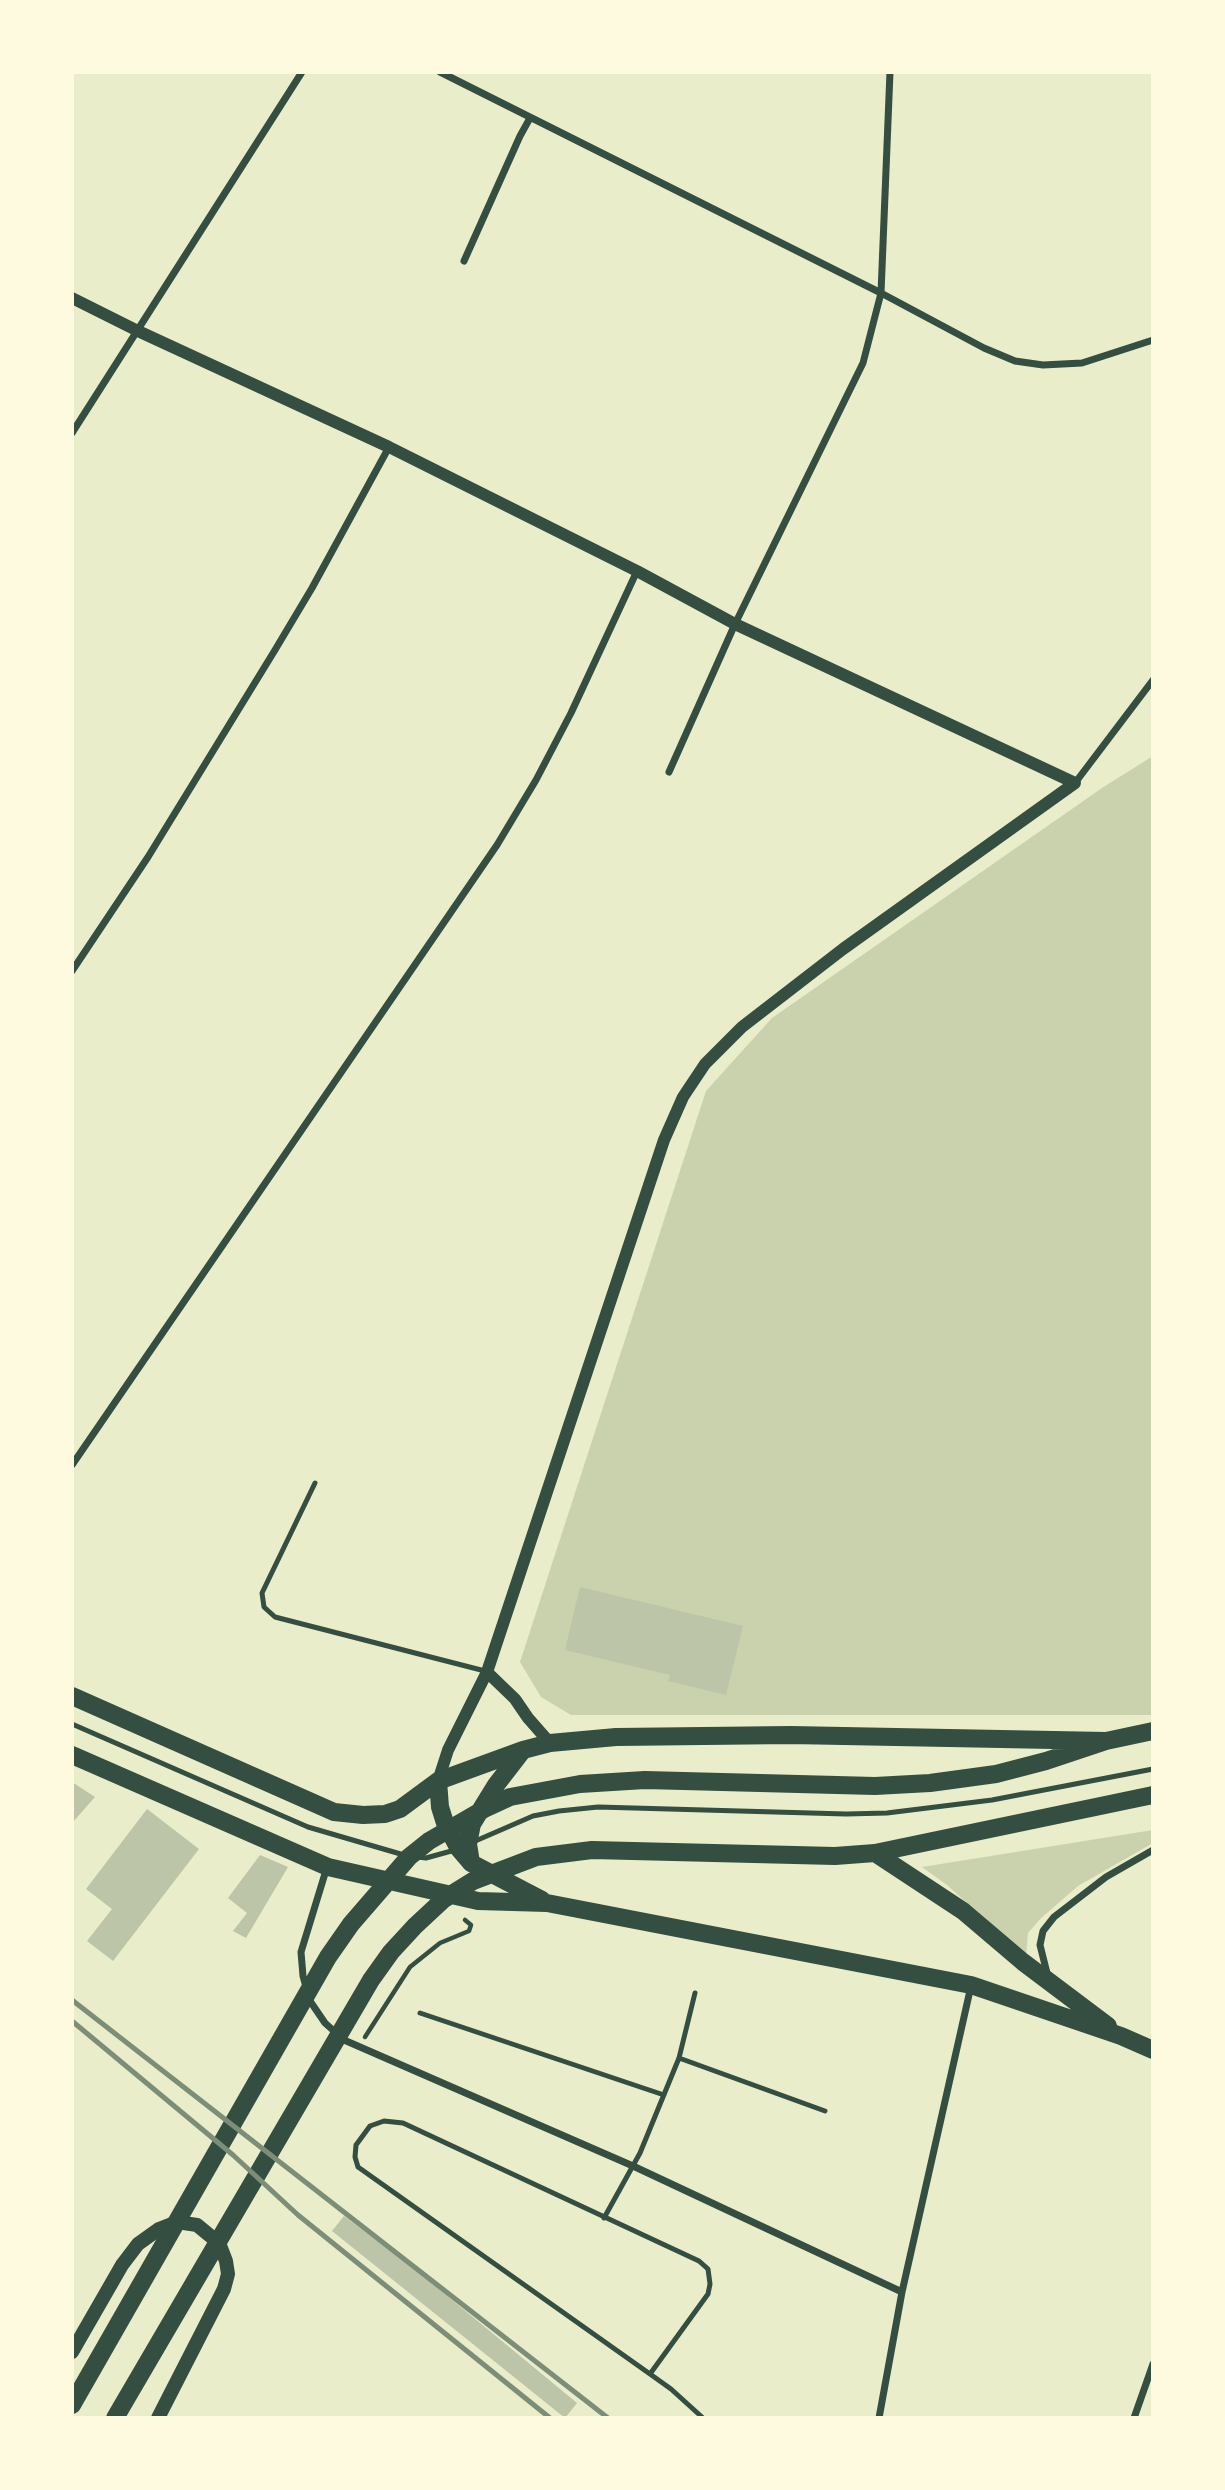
<!DOCTYPE html>
<style>
body{margin:0}
#map{position:relative;width:1225px;height:2490px;overflow:hidden;background:#e9edc9;font-family:Lato,sans-serif}
canvas{display:block}
.frame{position:absolute;inset:0;border:74px solid #fefae0;pointer-events:none}
</style>
<div id="map">
<canvas width="1225" height="2490"></canvas>
<div class="frame"></div>
</div>
<script>
const g = document.querySelector('canvas').getContext('2d');
g.lineJoin = 'round';
function fillPath(path, color) { g.fillStyle = color; g.fill(path, 'evenodd'); }
const shape = rows => new Path2D(rows.map(r => 'M' + r).join(''));
function trace(path, color, width, dash) { g.strokeStyle = color; g.lineWidth = width; g.lineCap = dash ? 'butt' : 'round'; g.setLineDash(dash || []); g.stroke(path); }
fillPath(shape([
 [1153,756,1153,1715,571,1715,541,1697,520,1662,706,1091,772,1018,1102,788],
 [1153,1830,1153,1843,1078,1886,1040,1919,1028,1933,1026,1957,947,1885,922,1867]
]), '#cad2ad');
fillPath(shape([
 [580,1587,743,1626,726,1695,668,1681,670,1675,565,1650],
 [72,1782,95,1797,72,1823],
 [147,1809,199,1849,113,1961,87,1941,112,1909,86,1889],
 [260,1855,288,1867,246,1938,233,1931,247,1913,228,1898],
 [344,2216,411,2266,577,2403,565,2418,332,2231]
]), '#bcc5a7');
trace(shape([
 [365,2037,410,1967,440,1943,469,1931,471,1925,465,1920]
]), '#344e41', 4.5);
trace(shape([
 [315,1483,262,1593,264,1607,275,1617,485,1671],
 [72,1724,308,1827,404,1855],
 [473,1842,533,1816,559,1811,598,1807,846,1814,887,1813,992,1800,1153,1769],
 [417,1857,426,1858,455,1850],
 [420,2013,664,2095],
 [679,2058,825,2111],
 [604,2218,640,2153,679,2058,695,1993],
 [650,2374,708,2294,710,2284,708,2269,699,2261,403,2123,384,2121,370,2126,356,2145,355,2157,358,2167,650,2374,671,2389,703,2418]
]), '#344e41', 5);
trace(shape([
 [440,72,881,293,984,348,1015,361,1043,365,1082,363,1153,340],
 [464,261,520,136,530,118],
 [72,433,302,72],
 [669,772,735,624,863,363,881,293,890,72],
 [1075,783,1153,680],
 [72,971,148,857,275,650,312,588,389,447],
 [72,1465,497,845,536,780,571,713,637,571],
 [327,1867,301,1952,303,1976,310,2001,325,2023,344,2040,633,2166,902,2292],
 [1048,1977,1040,1945,1043,1931,1054,1917,1106,1877,1153,1850],
 [879,2418,902,2292,971,1986],
 [1134,2418,1153,2364]
]), '#344e41', 7);
trace(shape([
 [72,298,138,331,389,447,637,571,735,624,1075,783,843,949,742,1027,705,1064,683,1097,664,1140,487,1672,448,1750,438,1781],
 [487,1672,515,1699,528,1718,550,1743]
]), '#344e41', 12);
trace(shape([
 [72,2352,122,2265,138,2244,159,2229,177,2222,197,2225,214,2239,221,2248,226,2261,228,2274,224,2289,158,2418]
]), '#344e41', 14);
trace(shape([
 [72,1696,334,1812,363,1815,385,1814,400,1809,438,1781,523,1750,550,1743,616,1737,791,1735,1106,1741,1153,1731],
 [72,1755,328,1867,478,1901,547,1903,971,1985,1121,2036,1153,2050],
 [438,1781,440,1807,445,1823,459,1849,471,1863,542,1900],
 [875,1853,963,1911,1023,1962,1108,2026],
 [471,1863,468,1844,472,1824,496,1785,523,1750],
 [72,2405,328,1957,351,1924,409,1857,429,1841,486,1808,510,1797,580,1784,645,1780,875,1786,930,1783,996,1774,1046,1761,1106,1741],
 [115,2418,371,1980,391,1952,415,1926,444,1899,473,1881,536,1857,592,1850,835,1856,875,1853,1153,1795]
]), '#344e41', 18);
trace(shape([
 [72,2000,608,2418],
 [72,2021,233,2155,298,2215,550,2418]
]), '#7c8e77', 5);
</script>
